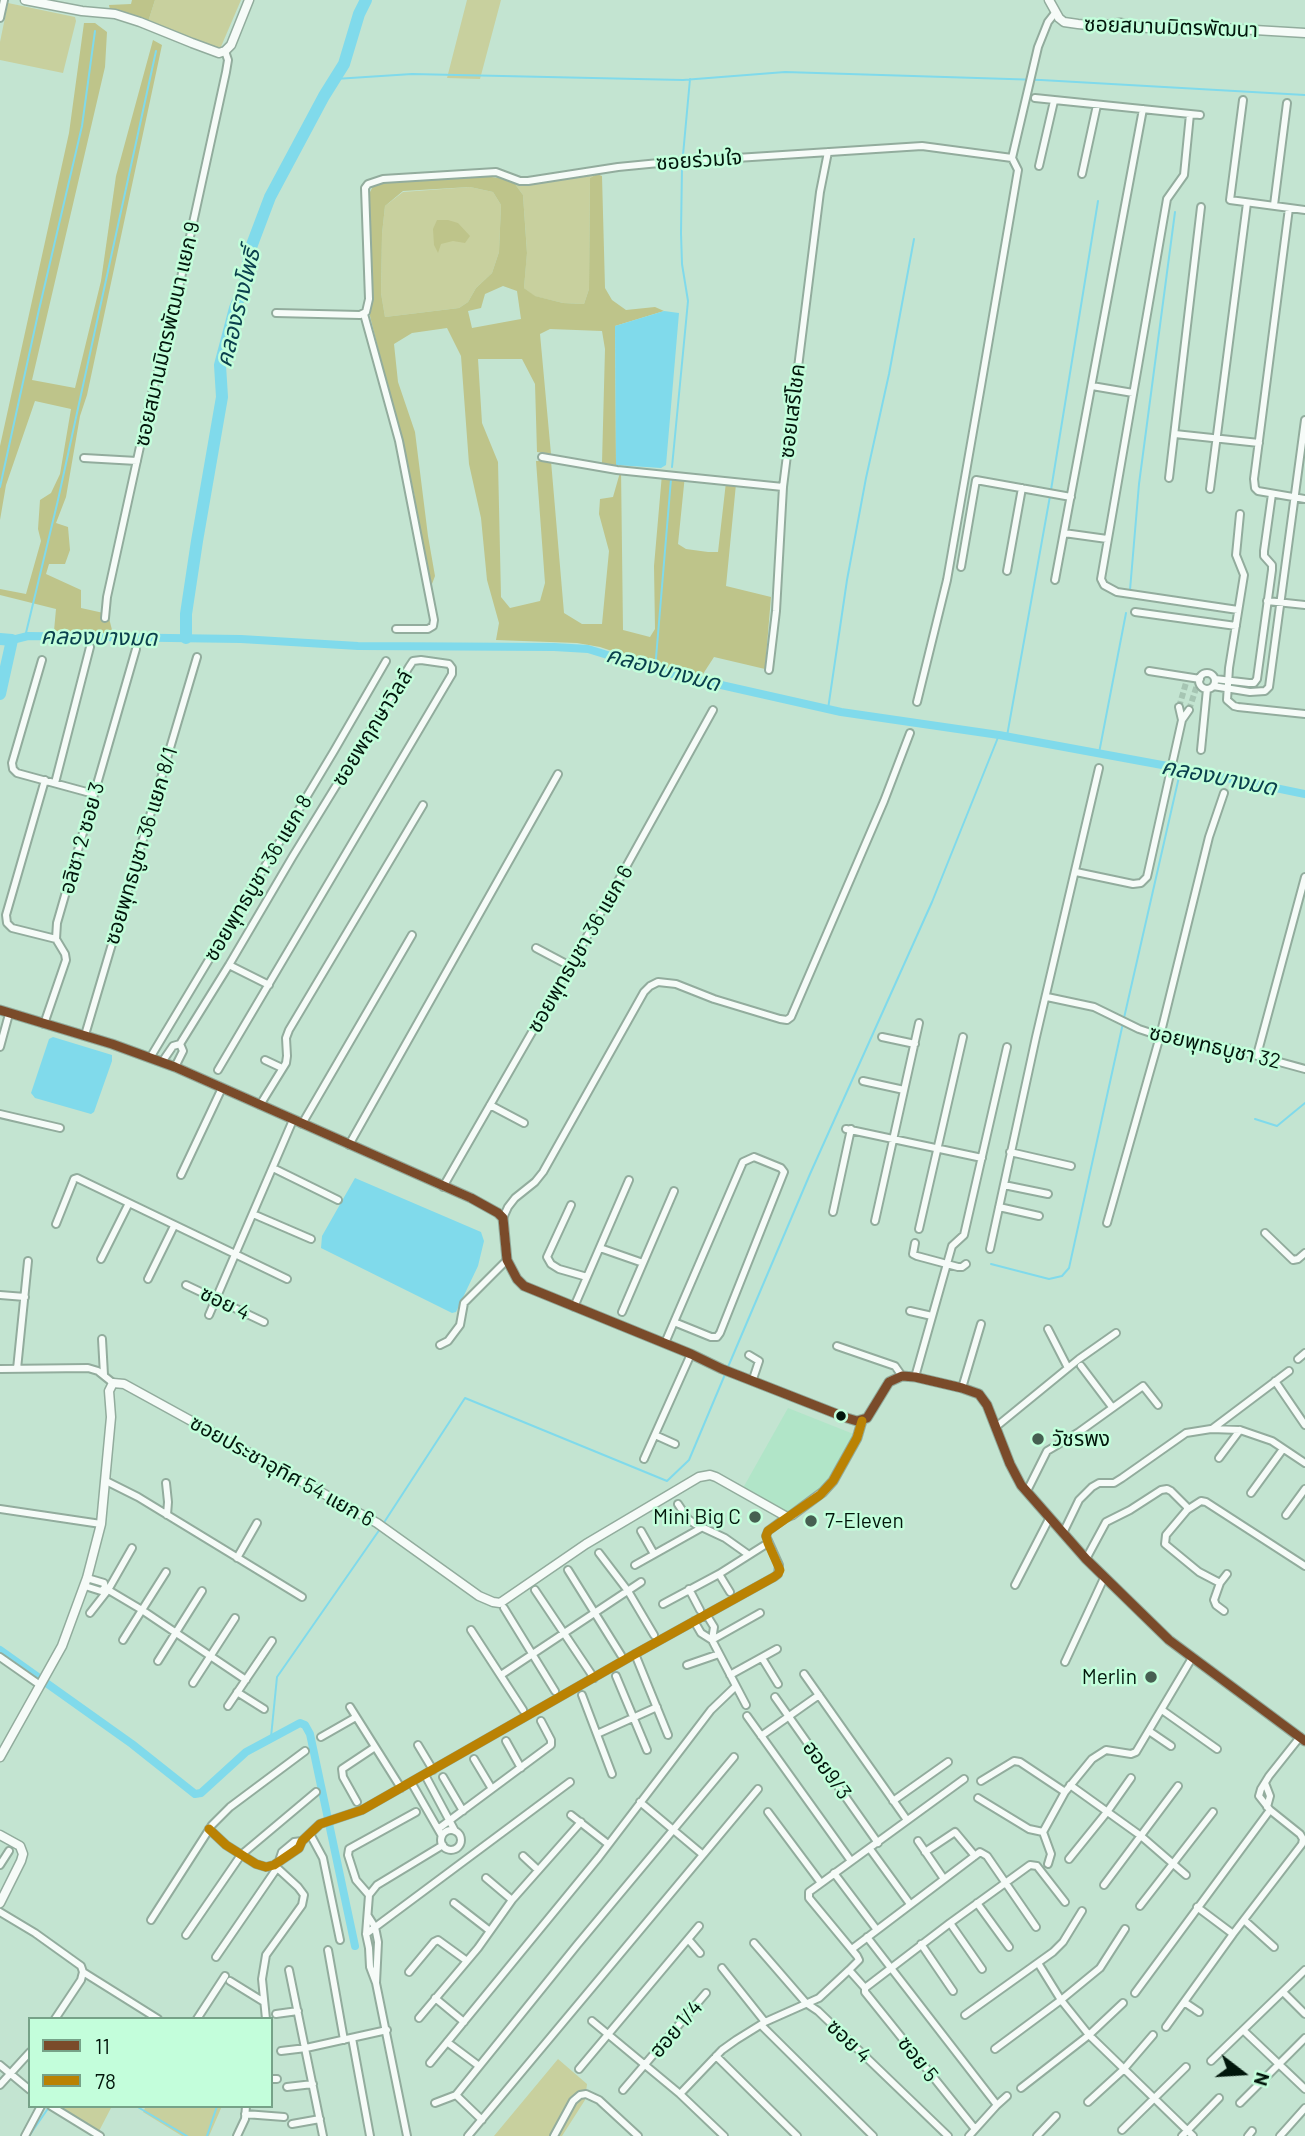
<!DOCTYPE html>
<meta charset="utf-8">
<style>
body{margin:0}
#map{position:relative;width:1305px;height:2136px;overflow:hidden;background:#c3e4d1;font-family:Barlow,sans-serif}
canvas{display:block}
.legend{position:absolute;left:28px;top:2017px;width:245px;height:91px;box-sizing:border-box;background:#c3fedb;border:2px solid #76a288;margin:0;padding:9px 12px;list-style:none;font-size:21px;color:#02170c}
.legend li{display:flex;align-items:center;gap:14px;height:35px}
.legend b{width:35px;border:2px solid #76a288}
.north{position:absolute;left:1207px;top:2038px;width:70px;height:70px;-webkit-text-stroke:5px #c3fedb;paint-order:stroke;rotate:107deg;font-size:19px;font-weight:700;line-height:28px;text-align:center;color:#02170c}
.north::after{content:'';display:block;margin:auto;width:24px;height:32px;background:#02170c;clip-path:polygon(50% 0,100% 100%,50% 72%,0 100%)}
</style>
<div id="map">
<canvas width="1305" height="2136"></canvas>
<ul class="legend">
<li><b style="height:9px;background:#7a4b2a"></b>11</li>
<li><b style="height:9px;background:#ba8203"></b>78</li>
</ul>
<div class="north">N</div>
</div>
<script>
const g = document.querySelector('canvas').getContext('2d');
g.lineJoin = 'round';
function fillPath(path, color) { g.fillStyle = color; g.fill(path, 'evenodd'); }
const shape = rows => new Path2D(rows.map(r => 'M' + r).join(''));
function trace(path, color, width, dash) { g.strokeStyle = color; g.lineWidth = width; g.lineCap = dash ? 'butt' : 'round'; g.setLineDash(dash || []); g.stroke(path); }
function write(font, color, halo, rows, align = 'center') {
  g.font = font + ' Barlow,"Noto Sans Thai",sans-serif'; g.lineWidth = 5; g.setLineDash([]); g.textBaseline = 'middle'; g.strokeStyle = halo; g.fillStyle = color; for (const [text, x, y, turn = 0] of rows) {
    g.save(); g.translate(x, y); g.rotate((+turn || 0) * Math.PI / 180); g.textAlign = isNaN(turn) ? turn : align; if (halo) g.strokeText(text, 0, 0); g.fillText(text, 0, 0); g.restore();
  }
}
fillPath(shape([
 [788,1408,856,1435,823,1486,787,1513,743,1488]
]), '#b1e5c8');
fillPath(shape([
 [155,0,241,0,220,49,186,38,148,22],
 [467,0,501,0,480,79,447,78],
 [8,3,75,17,76,21,63,73,0,60,0,42],
 [597,174,590,178,589,289,584,304,563,303,534,296,524,288,527,252,523,195,515,184],
 [470,187,493,192,501,205,499,252,492,273,476,288,468,302,459,308,385,317,381,293,382,234,385,206,403,192],
 [558,2059,587,2084,585,2100,562,2136,494,2136],
 [65,2106,112,2106,98,2133,62,2112],
 [146,2106,222,2106,209,2136,182,2136,143,2112]
]), '#c8d09e');
fillPath(shape([
 [132,0,155,0,148,22,110,10,109,5,131,4],
 [84,23,95,23,107,32,105,67,32,380,75,388,101,281,116,176,153,40,162,45,87,395,80,416,66,497,56,523,68,527,70,550,65,564,49,564,46,574,81,590,81,608,108,614,113,634,54,631,56,609,0,595,0,589,26,594,41,541,38,529,40,500,51,493,60,474,71,409,35,401,6,485,0,520,0,446,69,133],
 [597,174,602,176,605,288,612,300,626,310,655,307,664,311,615,326,616,465,602,463,605,349,602,331,550,329,540,334,551,454,537,452,535,384,522,359,478,359,482,423,498,462,501,597,510,608,540,601,545,583,536,461,551,461,564,613,582,624,602,624,609,551,599,514,600,499,613,497,621,469,623,630,650,637,655,629,654,566,662,474,685,475,678,544,686,549,708,552,718,552,726,482,736,484,726,586,771,597,765,669,714,657,703,674,694,675,657,666,600,647,577,643,496,640,499,623,487,580,481,518,469,464,461,356,447,328,412,333,394,344,398,382,415,432,428,536,435,576,429,592,414,493,370,316,370,192,373,186,382,183,485,176,505,179,515,184,523,195,527,253,524,288,535,296,563,303,584,304,589,289,590,178],
 [470,187,493,192,501,205,499,252,492,273,476,288,468,302,459,308,385,317,381,293,382,234,385,206,403,191],
 [503,286,517,291,521,319,472,328,468,311,481,308,485,294],
 [437,220,448,220,458,223,470,236,465,243,453,241,441,244,438,253,434,245,433,229]
]), '#bec48a');
fillPath(shape([
 [664,311,679,313,666,465,661,468,616,465,615,326],
 [53,1037,112,1055,112,1061,94,1112,91,1114,35,1098,31,1093,49,1039],
 [355,1178,481,1232,484,1241,478,1266,456,1312,452,1313,321,1248,322,1236]
]), '#80daeb');
trace(shape([
 [335,79,412,74,683,80,785,72,1041,80,1305,95],
 [683,155,690,79],
 [672,467,688,301,682,264,681,233,682,167],
 [0,487,38,314,82,126,95,31],
 [1051,490,1098,201],
 [1130,590,1139,484,1175,212],
 [25,637,58,500,156,51],
 [655,670,671,479],
 [828,709,847,580,866,478,889,374,914,239],
 [1007,736,1050,496],
 [1099,753,1126,613],
 [1124,1018,1181,768],
 [1255,1119,1277,1126,1305,1103],
 [991,1264,1049,1279,1062,1276,1069,1268,1123,1023],
 [728,1367,810,1174,932,902,999,735],
 [383,1524,465,1398,667,1481,689,1460,726,1372],
 [271,1737,277,1677,380,1529],
 [136,2106,187,2136],
 [29,2136,49,2107],
 [207,2136,217,2106]
]), '#80daeb', 2);
trace(shape([
 [12,640,28,636,241,639,358,646,554,647,588,649,659,671,841,712,999,735,1173,767,1305,794],
 [0,1650,132,1744,195,1794,201,1793,246,1752,300,1723,305,1725,310,1734,355,1946]
]), '#80daeb', 8);
trace(shape([
 [186,638,186,614,197,541,222,397,220,365,235,308,245,284,250,250,270,197,324,96,344,64,359,14,366,0],
 [0,639,12,640,0,694]
]), '#80daeb', 12);
trace(shape([
 [1179,707,1188,676],
 [1189,710,1199,679]
]), '#a6c5b3', 6, [6, 3]);
const minor = shape([
 [0,18,4,0],
 [1035,98,1200,115],
 [1243,100,1230,200,1305,210],
 [1190,114,1184,175,1167,199,1101,579,1104,585,1117,592,1238,610],
 [1039,166,1054,101],
 [1082,174,1097,105],
 [1274,205,1287,103],
 [1289,208,1254,479,1255,488,1258,491,1305,499],
 [276,313,360,315,366,312,369,299,365,188,368,184,383,179,496,172,520,181,528,181,618,167,659,163,922,146,1012,158,1038,47,1048,22,1055,13],
 [364,314,399,441,434,620,433,626,428,629,396,629],
 [1092,386,1133,393],
 [1175,434,1259,443],
 [542,457,617,470,783,487],
 [84,458,137,461],
 [1169,478,1201,207],
 [1210,489,1247,203],
 [1240,514,1236,555,1244,575,1229,668,1227,700,1234,706,1238,707,1305,714],
 [1064,533,1107,539],
 [961,567,976,480,1071,497],
 [1007,571,1022,488],
 [1055,580,1143,109],
 [1267,601,1305,605],
 [1135,612,1236,626],
 [105,618,107,597,150,401,172,319,226,72,228,60,225,51],
 [42,660,12,763,13,769,17,773,94,794],
 [769,670,776,611,783,487,820,192,828,152],
 [1149,671,1200,679],
 '1199 681a8 8 0 1 1 16 0a8 8 0 1 1-16 0Z',
 [1215,679,1249,683,1254,683,1257,679,1272,570,1272,565,1264,556,1264,551,1272,494],
 [1213,686,1250,692,1265,691,1269,687,1305,420],
 [917,702,947,580,981,386,1018,170,1012,158],
 [1182,720,1189,710],
 [1201,750,1207,689],
 [45,780,6,915,7,923,12,928,56,939],
 [55,783,90,647],
 [1076,872,1133,884,1141,883,1147,877,1182,720,1179,707],
 [536,948,570,966],
 [229,965,269,985],
 [1047,997,1094,1007,1139,1029,1160,1036,1232,1049,1305,1069],
 [44,1024,66,960,65,954,56,939,57,923,136,649],
 [85,1035,197,657],
 [882,1037,915,1044],
 [0,1047,9,1014],
 [1257,1055,1305,877],
 [150,1058,334,751,386,661],
 [265,1060,282,1068],
 [162,1062,173,1046,180,1044,229,965,293,856,409,667,413,661,421,660,449,664,452,668,452,674,218,1070],
 [175,1067,183,1051,180,1044],
 [863,1081,904,1090],
 [260,1105,286,1063,287,1056,286,1038,289,1030,423,805],
 [490,1105,524,1123],
 [0,1114,60,1128],
 [302,1124,412,935],
 [846,1129,982,1158],
 [349,1145,558,774],
 [1010,1152,1071,1166],
 [754,1157,781,1168,784,1172,720,1333,717,1337,711,1337,674,1322,743,1162,754,1157],
 [273,1168,338,1200],
 [181,1175,222,1088],
 [1004,1185,1048,1194],
 [443,1187,601,912,713,710],
 [571,1205,547,1257,551,1264,559,1269,587,1277],
 [999,1207,1039,1216],
 [833,1212,851,1129],
 [253,1214,311,1239],
 [503,1218,508,1207,515,1198,535,1182,543,1172,644,992,650,986,658,982,676,984,714,999,780,1019,787,1020,791,1017,884,801,910,733],
 [875,1221,919,1023],
 [1107,1223,1160,1036,1209,837,1224,793],
 [56,1224,74,1179,77,1178,287,1279],
 [919,1229,963,1037],
 [1265,1233,1293,1260,1298,1259,1305,1253],
 [915,1243,913,1254,917,1256,958,1267,962,1267,966,1264],
 [600,1248,643,1263],
 [990,1249,1036,1037,1099,768],
 [101,1259,129,1203],
 [148,1279,174,1226],
 [186,1285,264,1322],
 [0,1295,25,1297],
 [574,1307,629,1180],
 [910,1311,932,1316],
 [622,1312,674,1191],
 [209,1315,293,1120],
 [1048,1329,1068,1368],
 [102,1339,104,1375],
 [665,1343,674,1322],
 [440,1345,448,1341,460,1325,464,1303,507,1260],
 [837,1346,895,1366,902,1376],
 [749,1355,759,1361,753,1379],
 [1298,1359,1305,1353],
 [1081,1366,1112,1407],
 [0,1369,88,1368,98,1371,113,1383],
 [17,1369,28,1261],
 [915,1377,952,1246,964,1235,1007,1047],
 [1275,1381,1305,1425],
 [962,1388,981,1324],
 [997,1426,1079,1359,1116,1333],
 [1212,1429,1289,1371],
 [655,1435,675,1444],
 [1219,1458,1240,1430],
 [644,1459,691,1354],
 [106,1481,138,1497,302,1597],
 [166,1483,168,1502,167,1515],
 [1027,1491,1047,1451,1079,1432,1143,1386,1158,1405],
 [1251,1493,1283,1449],
 [678,1504,688,1519,695,1524,725,1538,749,1555],
 [0,1509,101,1524],
 [1286,1515,1305,1489],
 [641,1531,654,1554],
 [1063,1533,1079,1500,1092,1487,1099,1483,1114,1483,1122,1478,1186,1433,1211,1429,1240,1430,1272,1441,1305,1463],
 [599,1553,628,1591,654,1635],
 [237,1558,257,1523],
 [1086,1559,1106,1522,1130,1510,1161,1490,1167,1489,1171,1491,1187,1507,1187,1510],
 [635,1565,701,1528],
 [568,1570,621,1655],
 [719,1574,730,1592],
 [1227,1574,1220,1583,1199,1572,1165,1544,1166,1535,1187,1510,1201,1501,1206,1502,1305,1566],
 [87,1578,104,1583,105,1588,142,1610,246,1680],
 [1220,1583,1214,1600,1216,1605,1224,1611],
 [1015,1585,1049,1519],
 [85,1586,101,1591,105,1588],
 [689,1589,700,1610],
 [535,1590,594,1678],
 [663,1604,719,1574,768,1543],
 [504,1608,555,1691],
 [90,1613,108,1590,132,1548],
 [706,1614,714,1627,712,1640,746,1705],
 [694,1621,701,1633,712,1640],
 [471,1630,523,1710],
 [123,1640,166,1572],
 [712,1640,760,1613],
 [635,1654,668,1735],
 [0,1657,40,1685],
 [762,1658,778,1684],
 [158,1661,202,1591],
 [1065,1662,1104,1578],
 [687,1665,719,1654],
 [804,1674,907,1820],
 [501,1675,641,1582],
 [730,1675,777,1649],
 [616,1676,647,1750],
 [193,1683,235,1618],
 [237,1692,264,1709],
 [582,1695,612,1774],
 [775,1697,878,1843],
 [228,1706,272,1641],
 [350,1707,401,1788],
 [1162,1710,1217,1749],
 [747,1716,851,1861],
 [1149,1731,1171,1746],
 [597,1734,657,1707],
 [761,1736,819,1695],
 [321,1737,356,1717],
 [506,1741,521,1768],
 [418,1745,433,1770],
 [474,1759,492,1789],
 [425,1775,455,1831],
 [443,1777,463,1811],
 [981,1781,1014,1761,1020,1762,1065,1792],
 [411,1782,442,1836],
 [1265,1783,1270,1796,1267,1807],
 [1070,1785,1141,1836,1186,1875],
 [978,1798,1029,1829,1043,1832,1065,1792,1092,1759,1106,1750,1131,1754,1136,1752,1192,1658],
 [893,1801,948,1762],
 [357,1802,343,1777,342,1769,375,1747],
 [640,1802,702,1854],
 [768,1812,821,1883],
 [571,1815,608,1844],
 [209,1829,226,1845,256,1864,266,1867,274,1865,299,1848,302,1841,320,1824,362,1810,635,1654,774,1577,778,1574,779,1565,766,1536,768,1531,787,1517],
 [438,1829,551,1745,551,1740,541,1721],
 '441 1840a10 10 0 1 1 20 0a10 10 0 1 1-20 0Z',
 [1043,1832,1051,1854,1048,1864],
 [310,1834,323,1858,340,1940],
 [918,1841,944,1879],
 [870,1849,910,1904],
 [925,1852,955,1832,975,1856],
 [523,1856,538,1870],
 [1069,1859,1107,1812,1131,1778],
 [279,1861,282,1852,294,1842,302,1841],
 [0,1865,9,1851],
 [834,1873,877,1930],
 [486,1878,512,1900],
 [1104,1885,1178,1786],
 [369,1895,356,1880,348,1855,349,1849,416,1812],
 [454,1903,490,1931],
 [977,1903,1009,1947],
 [1140,1906,1213,1812],
 [1197,1907,1233,1934],
 [0,1912,35,1933,81,1966,83,1972,81,1980,55,2019],
 [368,1916,375,1927,378,1942,376,1983,370,1967,369,1948,366,1934,369,1895,377,1885,443,1845],
 [151,1920,212,1825,230,1807,305,1751],
 [1244,1920,1274,1947],
 [950,1923,982,1969],
 [366,1934,570,1782],
 [186,1935,241,1855,316,1792],
 [867,1937,997,2105,969,2136],
 [688,1939,700,1953],
 [754,1943,806,2003,818,2011,948,2136],
 [921,1944,953,1991],
 [852,1949,980,1852,987,1856,1036,1927],
 [328,1950,344,2040],
 [216,1957,277,1868],
 [1038,1963,1061,2000,1089,2035,1193,2136],
 [722,1968,765,2022],
 [289,1970,323,2136],
 [849,1970,859,1960,857,1956,809,1898,809,1892,964,1779],
 [83,1972,158,2019],
 [409,1972,434,1942,438,1940,467,1961],
 [230,1981,264,2002],
 [376,1983,407,2136],
 [865,1988,950,1923,1030,1865,1037,1866,1065,1902],
 [1283,1992,1305,2014],
 [1135,1993,1270,1810],
 [435,1998,464,2022],
 [1184,2002,1199,2012],
 [276,2014,298,2011],
 [965,2015,1053,1952,1063,1942,1082,1911],
 [419,2018,478,1948,512,1900,581,1822],
 [197,2019,225,1976],
 [266,2019,262,1979,266,1955,302,1905,304,1895,298,1887,274,1865],
 [592,2021,680,2094,724,2136],
 [761,2025,873,2136],
 [1166,2027,1233,1934,1302,1844,1303,1839,1300,1834,1270,1810,1259,1796,1261,1789,1269,1776,1300,1737],
 [1243,2030,1305,2089],
 [352,2038,370,2136],
 [447,2042,479,2066],
 [995,2049,1061,2000,1100,1968,1125,1929],
 [281,2051,306,2048,387,2030],
 [716,2056,797,2136],
 [1211,2061,1305,1970],
 [430,2063,599,1857,711,1710,736,1686],
 [0,2065,30,2090],
 [579,2069,699,1926],
 [271,2079,277,2079],
 [0,2085,30,2052],
 [287,2087,313,2084],
 [1021,2088,1089,2035,1123,2003],
 [623,2090,706,1993],
 [680,2094,722,2050,736,2040,765,2022,819,1998,849,1970,865,1988,865,1992,975,2129],
 [456,2095,482,2120],
 [1088,2102,1123,2070,1153,2035],
 [435,2103,456,2095,577,1945,734,1757],
 [1240,2103,1305,2038],
 [997,2105,1007,2096],
 [51,2106,100,2136],
 [245,2114,284,2117],
 [292,2124,320,2119],
 [1122,2130,1186,2067],
 [25,2136,41,2106],
 [237,2136,245,2119,246,2106],
 [468,2136,758,1789],
 [554,2136,573,2101,580,2095,586,2094,599,2100,638,2136],
 [1037,2136,1056,2116],
 [1182,2136,1219,2098],
 [1248,2136,1252,2131],
 [1280,2136,1305,2108]
]);
const tertiary = shape([
 [25,0,82,11,115,14,140,22,192,43,219,53,225,51,231,45,249,0],
 [1049,0,1059,18,1064,22,1078,24,1098,26,1120,23,1148,28,1183,30,1221,28,1305,33],
 [0,1010,112,1044,175,1067,471,1198,498,1213,503,1218,507,1260,517,1279,524,1286,691,1354,722,1369,847,1418,857,1421,867,1418,889,1382,902,1376,915,1377,962,1388,979,1394,987,1405,1010,1464,1021,1485,1086,1559,1169,1640,1305,1741],
 [0,1757,62,1646,87,1578,101,1524,111,1417,109,1391,113,1383,124,1384,377,1523,479,1596,493,1602,500,1603,586,1544,699,1477,710,1475,716,1477,787,1517,792,1515,823,1492,833,1481,857,1438,862,1421],
 [0,1835,20,1846,23,1854,21,1861,0,1903]
]);
trace(minor, '#92ac9d', 10);
trace(tertiary, '#92ac9d', 11);
trace(minor, '#f6fbf8', 6);
trace(tertiary, '#f6fbf8', 8);
trace(shape([
 [0,1010,112,1044,175,1067,471,1198,498,1213,503,1218,507,1260,517,1279,524,1286,691,1354,722,1369,847,1418,857,1421,867,1418,889,1382,902,1376,915,1377,962,1388,979,1394,987,1405,1010,1464,1021,1485,1086,1559,1169,1640,1305,1741]
]), '#7a4b2a', 9);
trace(shape([
 [209,1829,226,1845,256,1864,266,1867,274,1865,299,1848,302,1841,320,1824,362,1810,635,1654,774,1577,778,1574,780,1570,768,1543,766,1536,768,1531,820,1495,833,1481,857,1438,862,1421]
]), '#ba8203', 9);
for (const [x, y, r, color] of [
 [841,1416,6,"#02170c"],
 [1038,1439,7,"#465f51"],
 [755,1517,7,"#465f51"],
 [811,1521,7,"#465f51"],
 [1151,1677,7,"#465f51"]
]) { const dot = new Path2D(); dot.arc(x, y, r, 0, 2 * Math.PI); g.fillStyle = color; g.fill(dot); trace(dot, '#c3fedb', 2.5); }
write('21px', '#02170c', '#c3fedb', [
 ["ซอยสมานมิตรพัฒนา",1171,27,2],
 ["ซอยร่วมใจ",699,160,-4],
 ["ซอยสมานมิตรพัฒนา แยก 9",167,334,-77],
 ["ซอยเสรีโชค",792,411,-83],
 ["ซอยพฤกษาวิลล์",372,728,-58],
 ["อลิซา 2 ซอย 3",82,838,-74],
 ["ซอยพุทธบูชา 36 แยก 8/1",141,846,-73],
 ["ซอยพุทธบูชา 36 แยก 8",258,878,-59],
 ["ซอยพุทธบูชา 36 แยก 6",580,949,-60],
 ["ซอยพุทธบูชา 32",1215,1047,13],
 ["ซอย 4",225,1303,26],
 ["ซอยประชาอุทิศ 54 แยก 6",282,1471,29],
 ["ฮอย9/3",827,1770,54],
 ["ฮอย 1/4",676,2029,-49],
 ["ซอย 4",849,2041,44],
 ["ซอย 5",918,2059,52]
]);
write('21px', '#02170c', '#c3fedb', [
 ["วัชรพง",1052,1439],
 ["Mini Big C",741,1517,"right"],
 ["7-Eleven",825,1521],
 ["Merlin",1137,1677,"right"]
], 'left');
write('italic 23px', '#0a404d', '#c3fedb', [
 ["คลองรางโพธิ์",238,308,-76],
 ["คลองบางมด",99,637,1],
 ["คลองบางมด",663,669,15],
 ["คลองบางมด",1219,777,11]
]);
</script>
